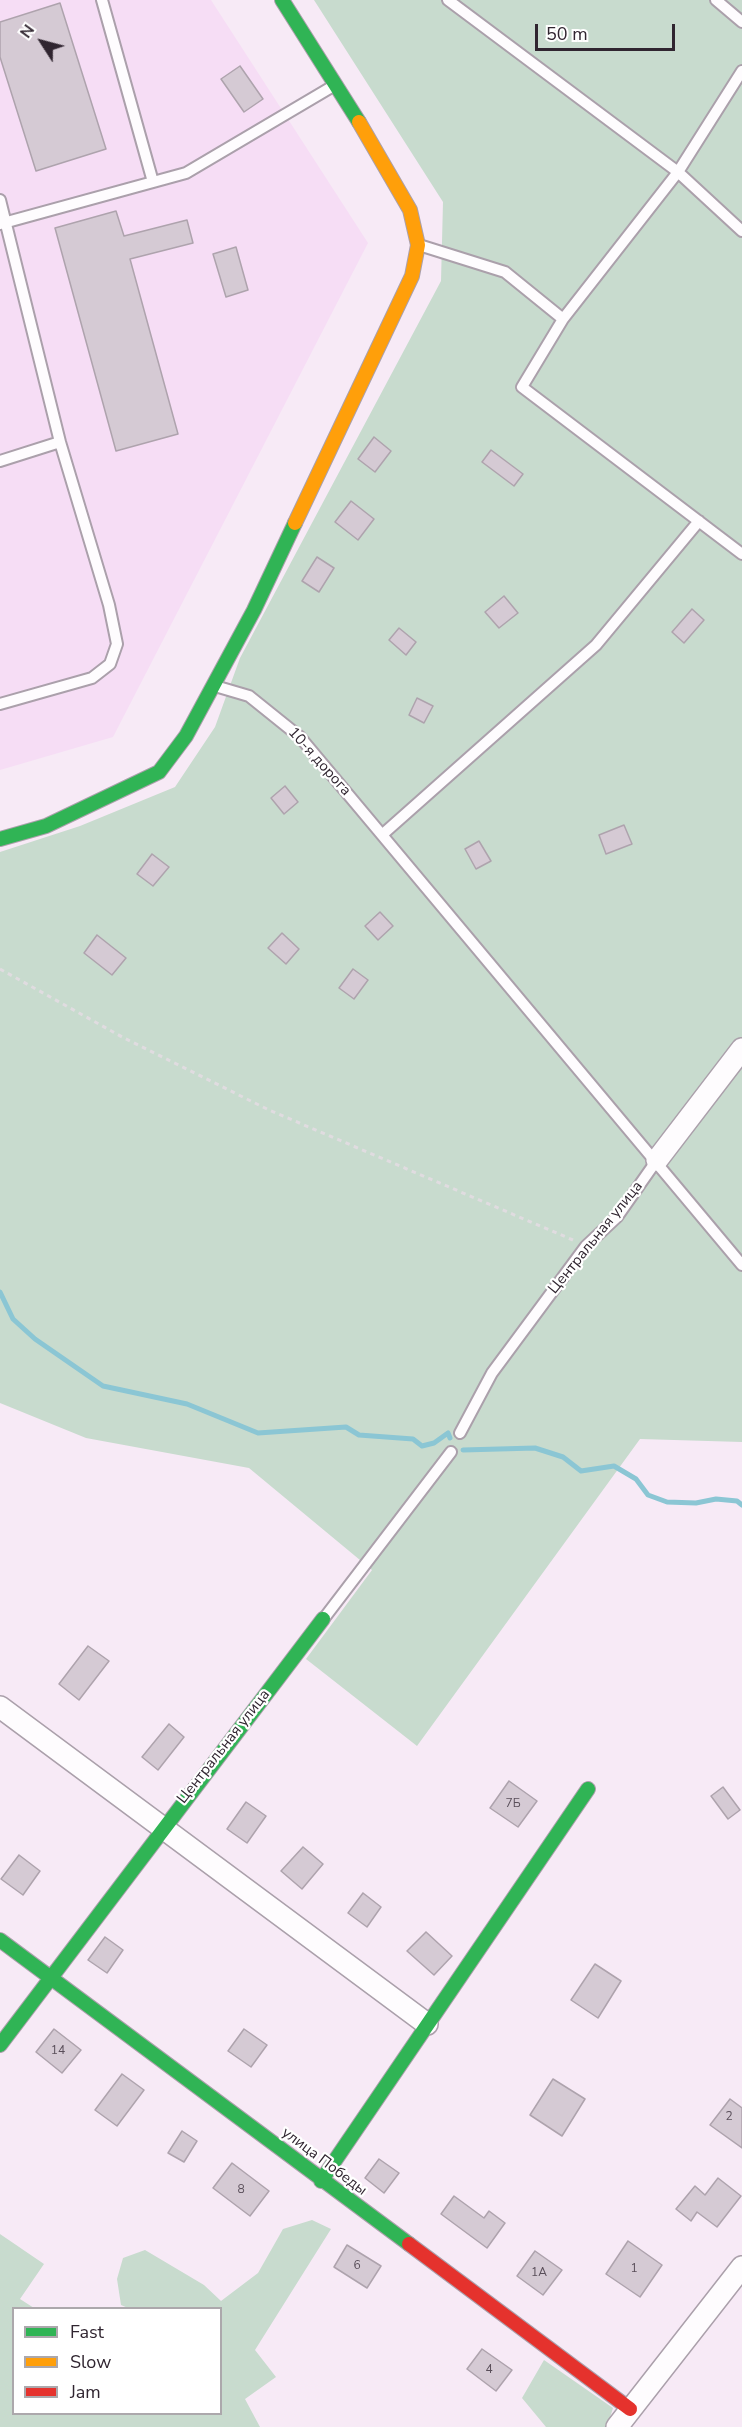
<!DOCTYPE html>
<meta charset="utf-8">
<style>
body{margin:0}
#map{position:relative;width:742px;height:2427px;overflow:hidden;background:#f7eaf6;font-family:"Nunito Sans",sans-serif}
canvas{display:block}
.legend{position:absolute;left:12px;top:2307px;width:210px;height:108px;box-sizing:border-box;background:#fff;border:2px solid #aca8ac;margin:0;padding:8px 10px;list-style:none;font-size:18px;color:#302530}
.legend li{display:flex;align-items:center;gap:12px;height:30px}
.legend b{width:30px;border:2px solid #aca8ac}
.north{position:absolute;left:12px;top:12px;width:60px;height:60px;-webkit-text-stroke:4px #fff;paint-order:stroke;rotate:306deg;font-size:16px;font-weight:700;line-height:24px;text-align:center;color:#302530}
.north::after{content:'';display:block;margin:auto;width:21px;height:27px;background:#302530;clip-path:polygon(50% 0,100% 100%,50% 72%,0 100%)}
.scale{position:absolute;left:535px;top:24px;width:140px;height:27px;box-sizing:border-box;border:3px solid #302530;border-top:0;padding-left:8px;font-size:18px;line-height:21px;white-space:nowrap;color:#302530;-webkit-text-stroke:4px #fff;paint-order:stroke}
</style>
<div id="map">
<canvas width="742" height="2427"></canvas>
<ul class="legend">
<li><b style="height:8px;background:#30b455"></b>Fast</li>
<li><b style="height:8px;background:#ff9f0a"></b>Slow</li>
<li><b style="height:8px;background:#e5322d"></b>Jam</li>
</ul>
<div class="north">N</div>
<div class="scale">50 m</div>
</div>
<script>
const g = document.querySelector('canvas').getContext('2d');
g.lineJoin = 'round';
function fillPath(path, color) { g.fillStyle = color; g.fill(path, 'evenodd'); }
const shape = rows => new Path2D(rows.map(r => 'M' + r).join(''));
function trace(path, color, width, dash) { g.strokeStyle = color; g.lineWidth = width; g.lineCap = dash ? 'butt' : 'round'; g.setLineDash(dash || []); g.stroke(path); }
function write(font, color, halo, rows, align = 'center') {
  g.font = font + ' "Nunito Sans",sans-serif'; g.lineWidth = 4.5; g.setLineDash([]); g.textBaseline = 'middle'; g.strokeStyle = halo; g.fillStyle = color; for (const [text, x, y, turn = 0] of rows) {
    g.save(); g.translate(x, y); g.rotate((+turn || 0) * Math.PI / 180); g.textAlign = isNaN(turn) ? turn : align; if (halo) g.strokeText(text, 0, 0); g.fillText(text, 0, 0); g.restore();
  }
}
fillPath(shape([
 [0,0,211,0,368,243,113,737,0,770]
]), '#f6ddf5');
fillPath(shape([
 [314,0,742,0,742,1442,640,1439,417,1746,306,1659,372,1570,249,1468,86,1438,0,1403,0,852,80,826,175,787,215,727,240,658,441,281,443,202],
 [312,2220,331,2229,255,2350,276,2377,245,2399,260,2427,0,2427,0,2234,44,2264,20,2299,34,2308,14,2308,14,2414,220,2414,220,2308,128,2308,121,2305,117,2279,123,2258,145,2250,204,2285,221,2301,258,2273,283,2229],
 [544,2360,613,2408,607,2427,546,2427,522,2398]
]), '#c8dbce');
trace(shape([
 [0,1292,13,1319,35,1339,103,1386,187,1404,258,1433,346,1427,359,1435,413,1439,422,1446,434,1443,448,1433,450,1438],
 [463,1450,535,1448,563,1457,581,1471,614,1466,636,1479,648,1495,667,1502,696,1503,716,1499,737,1501,742,1505]
]), '#8bc6d4', 5);
const building = shape([
 [60,3,106,149,36,171,0,57,0,22,60,3],
 [240,66,263,99,244,112,221,79,240,66],
 [116,211,124,236,187,220,193,243,130,259,178,434,116,451,55,228,116,211],
 [236,247,248,290,226,297,213,254,236,247],
 [374,437,391,451,375,472,358,459,374,437],
 [491,450,523,474,514,486,482,462,491,450],
 [351,501,374,519,358,540,335,522,351,501],
 [317,557,334,568,319,592,302,581,317,557],
 [504,596,518,613,499,628,485,612,504,596],
 [692,609,704,620,684,643,672,632,692,609],
 [399,628,416,642,406,655,389,640,399,628],
 [417,698,433,706,424,723,409,715,417,698],
 [285,786,298,802,284,814,271,798,285,786],
 [624,825,632,844,606,854,599,835,624,825],
 [479,841,491,861,476,869,465,849,479,841],
 [152,854,169,867,153,886,137,874,152,854],
 [380,912,393,926,378,940,365,926,380,912],
 [282,933,299,949,286,964,268,948,282,933],
 [97,935,126,958,112,975,84,953,97,935],
 [353,969,368,980,354,999,339,988,353,969],
 [88,1646,109,1661,79,1700,59,1684,88,1646],
 [169,1724,184,1737,158,1770,142,1757,169,1724],
 [509,1781,537,1801,518,1827,490,1808,509,1781],
 [723,1787,740,1810,728,1819,711,1796,723,1787],
 [246,1802,266,1816,247,1843,227,1829,246,1802],
 [303,1847,323,1864,302,1889,281,1871,303,1847],
 [19,1855,40,1871,23,1895,1,1879,19,1855],
 [363,1893,381,1907,367,1927,348,1913,363,1893],
 [426,1932,452,1956,434,1975,407,1951,426,1932],
 [105,1937,123,1950,107,1973,88,1960,105,1937],
 [595,1964,621,1981,598,2018,571,2000,595,1964],
 [54,2029,81,2050,62,2073,36,2052,54,2029],
 [244,2029,267,2045,251,2067,228,2051,244,2029],
 [122,2074,144,2090,117,2126,95,2110,122,2074],
 [553,2079,585,2099,562,2136,530,2115,553,2079],
 [730,2099,742,2108,742,2148,710,2125,730,2099],
 [182,2131,197,2141,184,2162,168,2153,182,2131],
 [379,2159,399,2173,384,2193,365,2178,379,2159],
 [232,2163,269,2191,250,2216,213,2188,232,2163],
 [718,2178,741,2196,717,2227,697,2212,691,2221,676,2209,695,2186,705,2195,718,2178],
 [454,2196,484,2218,489,2211,505,2223,487,2248,441,2214,454,2196],
 [628,2241,662,2265,640,2297,606,2274,628,2241],
 [347,2245,381,2266,367,2288,334,2267,347,2245],
 [535,2251,562,2270,543,2295,517,2276,535,2251],
 [482,2349,512,2370,496,2391,467,2369,482,2349]
]);
fillPath(building, '#d5cad4');
trace(building, '#aea3ad', 1.5);
const lane = shape([
 [102,0,153,182],
 [448,0,678,172,742,71],
 [716,0,742,22],
 [0,200,60,442,109,605,117,644,110,664,92,678,0,704],
 [0,224,186,173,335,85],
 [742,231,678,172,563,319,522,387,742,554],
 [419,245,505,272,563,319],
 [0,461,60,442],
 [215,686,249,696,300,737,742,1265],
 [383,834,596,645,699,521],
 [460,1433,492,1373,586,1246,617,1217,657,1160],
 [325,1617,451,1452]
]);
const street = shape([
 [657,1160,742,1049],
 [0,1707,427,2024],
 [617,2427,742,2267]
]);
const fast = shape([
 [282,0,359,122],
 [0,839,46,826,159,772,186,736,254,610,295,523],
 [0,1940,409,2244],
 [0,2045,323,1619],
 [321,2181,588,1789]
]);
const slow = shape([
 [295,523,412,276,418,245,410,210,359,122]
]);
const jam = shape([
 [409,2244,630,2409]
]);
trace(lane, '#aba0ab', 14);
trace(street, '#aba0ab', 24);
trace(fast, '#aba0ab', 16);
trace(slow, '#aba0ab', 16);
trace(jam, '#aba0ab', 16);
trace(shape([
 [0,969,124,1038,269,1110,573,1240]
]), '#e0dce0', 3, [4.5, 4.5]);
trace(lane, '#fefcfe', 10);
trace(street, '#fefcfe', 21);
trace(fast, '#30b455', 14);
trace(slow, '#ff9f0a', 14);
trace(jam, '#e5322d', 14);
write('12px', '#594e59', null, [
 ["7Б",513,1804],
 ["14",58,2051],
 ["2",729,2117],
 ["8",241,2190],
 ["6",357,2266],
 ["1",634,2269],
 ["1А",539,2273],
 ["4",489,2370]
]);
write('15px', '#302530', '#fff', [
 ["10-я дорога",319,762,48],
 ["Центральная улица",596,1238,-51],
 ["Центральная улица",224,1747,-52],
 ["улица Победы",324,2162,37]
]);
</script>
